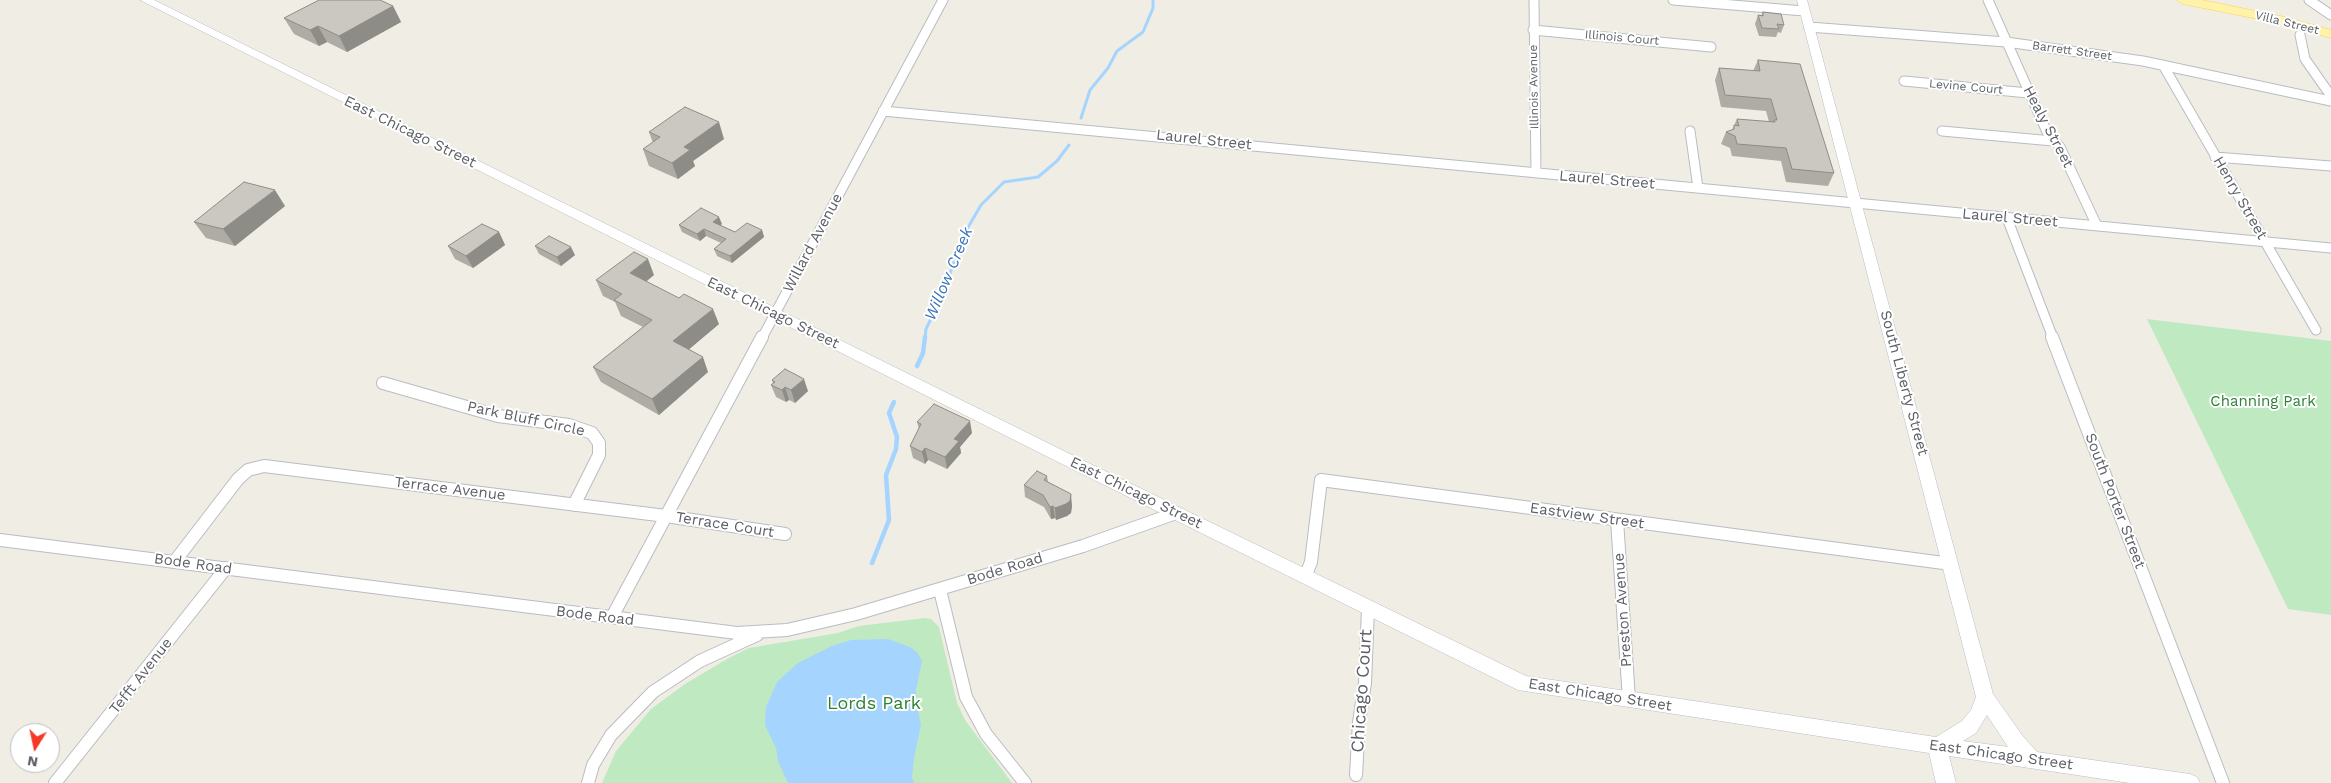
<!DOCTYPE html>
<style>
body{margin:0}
#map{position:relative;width:2331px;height:783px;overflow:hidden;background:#f0ede4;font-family:"Work Sans",sans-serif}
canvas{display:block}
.north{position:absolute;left:10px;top:723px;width:50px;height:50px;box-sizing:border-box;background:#fff;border:1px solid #bebfc2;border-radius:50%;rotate:190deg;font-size:14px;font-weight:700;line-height:20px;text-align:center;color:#5c6066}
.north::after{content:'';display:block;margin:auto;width:18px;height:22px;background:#f53924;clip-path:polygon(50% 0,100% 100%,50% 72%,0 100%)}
</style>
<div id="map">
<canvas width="2331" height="783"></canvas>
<div class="north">N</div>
</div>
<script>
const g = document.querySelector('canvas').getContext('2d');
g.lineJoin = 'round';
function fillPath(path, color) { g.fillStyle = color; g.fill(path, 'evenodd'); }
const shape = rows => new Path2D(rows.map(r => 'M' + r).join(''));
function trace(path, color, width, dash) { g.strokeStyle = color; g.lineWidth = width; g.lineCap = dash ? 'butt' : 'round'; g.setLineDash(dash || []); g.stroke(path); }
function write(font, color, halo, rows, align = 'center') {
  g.font = font + ' "Work Sans",sans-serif'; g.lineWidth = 4; g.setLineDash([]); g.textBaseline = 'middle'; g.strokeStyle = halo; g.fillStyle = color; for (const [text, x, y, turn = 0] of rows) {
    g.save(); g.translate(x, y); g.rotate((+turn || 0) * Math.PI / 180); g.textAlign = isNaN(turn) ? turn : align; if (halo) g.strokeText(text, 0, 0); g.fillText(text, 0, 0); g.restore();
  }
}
fillPath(shape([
 [2147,319,2331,341,2331,615,2288,609],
 [925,618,931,619,939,627,957,703,965,720,1012,783,602,783,616,751,651,709,685,684,727,659,749,648,838,633,859,626]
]), '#bfe9c0');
fillPath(shape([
 [888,639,910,647,917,652,922,661,916,690,917,706,921,725,914,758,912,778,914,783,788,783,778,761,776,748,765,725,766,707,777,682,798,663,832,646,851,640]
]), '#a5d5ff');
trace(shape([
 [1081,118,1090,90,1108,68,1117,51,1143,32,1153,8,1153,0],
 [925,338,926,329,944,291,963,236,981,205,1004,182,1038,177,1057,161,1069,145]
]), '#a5d5ff', 3);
trace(shape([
 [917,366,923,353,925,337],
 [872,563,889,520,886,475,896,449,897,437,889,413,894,402]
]), '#a5d5ff', 4.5);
const streetFar1 = shape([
 [1534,0,1536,173],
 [1673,0,1804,11],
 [1988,0,2047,132,2060,147,2097,226],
 [2309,0,2331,15],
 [1809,27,2006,42,2143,61,2331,101],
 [1533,30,1711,47],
 [2300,35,2305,59,2331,96],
 [2163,65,2316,330],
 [1904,81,2028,93],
 [883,111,2331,248],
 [1690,131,1698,188],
 [1942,131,2053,141],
 [2215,157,2331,166],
 [2007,218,2053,338],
 [762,338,943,0]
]);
const street = shape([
 [2052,337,2223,783],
 [383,383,498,416,569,425,592,433,599,443,599,455,574,505],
 [1617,520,1629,700],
 [0,540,737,633,787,630,856,614,1083,546,1176,513],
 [175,561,238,479,248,470,264,466,666,516,785,534],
 [1305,577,1311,562,1321,480,1951,564],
 [940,590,966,697,986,734,1025,783],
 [612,617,762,337],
 [1356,775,1359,722,1365,683,1368,608],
 [55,783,226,568],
 [588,783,593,765,611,735,653,692,700,661,757,635]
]);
const secondary = shape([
 [140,0,154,0,1068,453,1526,676,1936,737,1962,721,1971,710,1976,697,1797,0,1807,0,1993,694,2022,735,2037,752,2190,774,2197,777,2200,783,2130,783,1949,756,1956,783,1936,783,1929,753,1518,690,1056,461,140,0],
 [1987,715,2008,747,2009,747,1963,741,1976,733,1987,715]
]);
const primary = shape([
 [2177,0,2202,0,2285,17,2331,30,2331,38,2283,24,2183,4,2177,0]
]);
trace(streetFar1, '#b9bcc1', 11);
trace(street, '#b9bcc1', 14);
trace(secondary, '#b9bdc3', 1);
trace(primary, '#fbd051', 1);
trace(streetFar1, '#fff', 9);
trace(street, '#fff', 12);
fillPath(secondary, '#fff');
fillPath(primary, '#fff3aa');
fillPath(shape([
 [393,6,401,22,347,52,327,42,319,46,294,34,284,18],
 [1763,12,1784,25,1781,33,1778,32,1776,37,1759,36,1755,24,1758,15,1761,16],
 [1758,60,1834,173,1828,186,1786,182,1781,161,1732,156,1730,148,1721,144,1726,132,1732,130,1737,119,1769,122,1766,111,1721,107,1715,80,1719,68,1753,71],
 [649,132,724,139,693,161,695,166,678,179,649,166,643,149,653,143],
 [285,206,235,246,206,238,194,222],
 [722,224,720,225,735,232,762,230,764,237,732,263,717,256,714,249,721,243,706,236,700,241,682,232,679,225],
 [499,232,505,245,473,268,455,259,448,246],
 [535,246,575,255,561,266,539,254],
 [654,275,646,282,719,324,689,349,708,372,659,415,601,382,593,367,643,327,621,316,615,302,603,296,596,280],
 [772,380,808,391,795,403,789,400,786,402,776,397,771,385,773,383],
 [917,422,972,433,960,447,961,453,947,469,928,460,925,464,913,458,910,446,919,429],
 [1047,476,1048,482,1072,506,1071,513,1067,516,1056,520,1055,518,1051,519,1044,507,1025,497,1024,485]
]), '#afaca6');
fillPath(shape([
 [393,6,401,22,347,52,339,36],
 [318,26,327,42,319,46,310,30],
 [719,122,724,139,693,161,695,166,678,179,672,163,684,147],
 [275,190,285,206,235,246,223,229],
 [719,217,722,224,715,229,713,222],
 [704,229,706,236,700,241,697,234],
 [762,230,764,237,732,263,730,256],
 [499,232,505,245,473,268,466,256],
 [571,247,575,255,561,266,557,257],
 [648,259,654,275,636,289,630,273],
 [713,309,719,324,680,357,673,341],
 [703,357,708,372,659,415,652,399],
 [804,379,808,391,795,403,791,390],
 [785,387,789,400,786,402,782,390],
 [970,421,972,433,960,447,961,453,947,469,945,457,954,439],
 [925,448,928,460,925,464,922,452],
 [1071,494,1072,506,1071,513,1067,516,1056,520,1055,508],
 [1053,506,1055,518,1051,519,1050,507]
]), '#8e8c87');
const building = shape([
 [319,0,380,0,393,6,339,36,318,26,310,30,284,18,319,0],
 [1763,12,1781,14,1784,25,1777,24,1779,29,1762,28,1758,15,1763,16,1763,12],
 [1758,60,1800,64,1834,173,1792,169,1786,148,1737,144,1735,136,1726,132,1734,129,1734,125,1739,126,1737,119,1775,122,1774,120,1777,120,1771,99,1725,95,1719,68,1760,71,1758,60],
 [685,107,719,122,684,147,690,150,672,163,643,149,660,137,649,132,685,107],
 [244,182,275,190,223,229,194,222,244,182],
 [701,208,719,217,713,222,735,232,747,223,762,230,730,256,714,249,726,239,704,229,697,234,679,225,701,208],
 [482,224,499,232,466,256,448,246,482,224],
 [549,236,571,247,557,257,535,246,549,236],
 [634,252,648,259,630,273,679,298,684,294,713,309,673,341,703,357,652,399,593,367,652,320,614,300,622,294,596,280,634,252],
 [785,369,804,379,791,390,785,387,782,390,771,385,775,382,772,380,785,369],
 [934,404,970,421,954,439,959,441,945,457,925,448,922,452,910,446,921,424,917,422,934,404],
 [1037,471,1047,476,1044,480,1071,494,1070,501,1066,504,1055,508,1053,506,1050,507,1043,495,1024,485,1037,471]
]);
fillPath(building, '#cbc8c1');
trace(building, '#8e8c87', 1);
write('12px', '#5c6066', '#fff', [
 ["Villa Street",2287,23,14],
 ["Illinois Court",1622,38,5],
 ["Barrett Street",2072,51,8],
 ["Illinois Avenue",1534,87,-91],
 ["Levine Court",1966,87,5]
]);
write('15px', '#5c6066', '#fff', [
 ["Healy Street",2048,127,62],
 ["East Chicago Street",410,132,26],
 ["Laurel Street",1204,140,6],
 ["Laurel Street",1607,180,5],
 ["Henry Street",2240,198,60],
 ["Laurel Street",2010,218,5],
 ["Willard Avenue",813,243,-62],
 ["East Chicago Street",773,313,26],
 ["South Liberty Street",1904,383,75],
 ["Park Bluff Circle",526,419,12],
 ["Terrace Avenue",450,489,7],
 ["East Chicago Street",1136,493,26],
 ["South Porter Street",2115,501,69],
 ["Eastview Street",1587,516,8],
 ["Terrace Court",725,525,9],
 ["Bode Road",193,564,8],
 ["Bode Road",1005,569,-17],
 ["Preston Avenue",1623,610,-94],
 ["Bode Road",595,616,7],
 ["Tefft Avenue",141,676,-52],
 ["East Chicago Street",1600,695,9],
 ["East Chicago Street",2001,755,8]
]);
write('15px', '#2e8234', '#fff', [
 ["Channing Park",2263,402]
]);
write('italic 16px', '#3a74b9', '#fff', [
 ["Willow Creek",949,274,-67]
]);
write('18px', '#5c6066', '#fff', [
 ["Chicago Court",1362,691,-86]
]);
write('18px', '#2e8234', '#fff', [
 ["Lords Park",874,704]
]);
</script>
